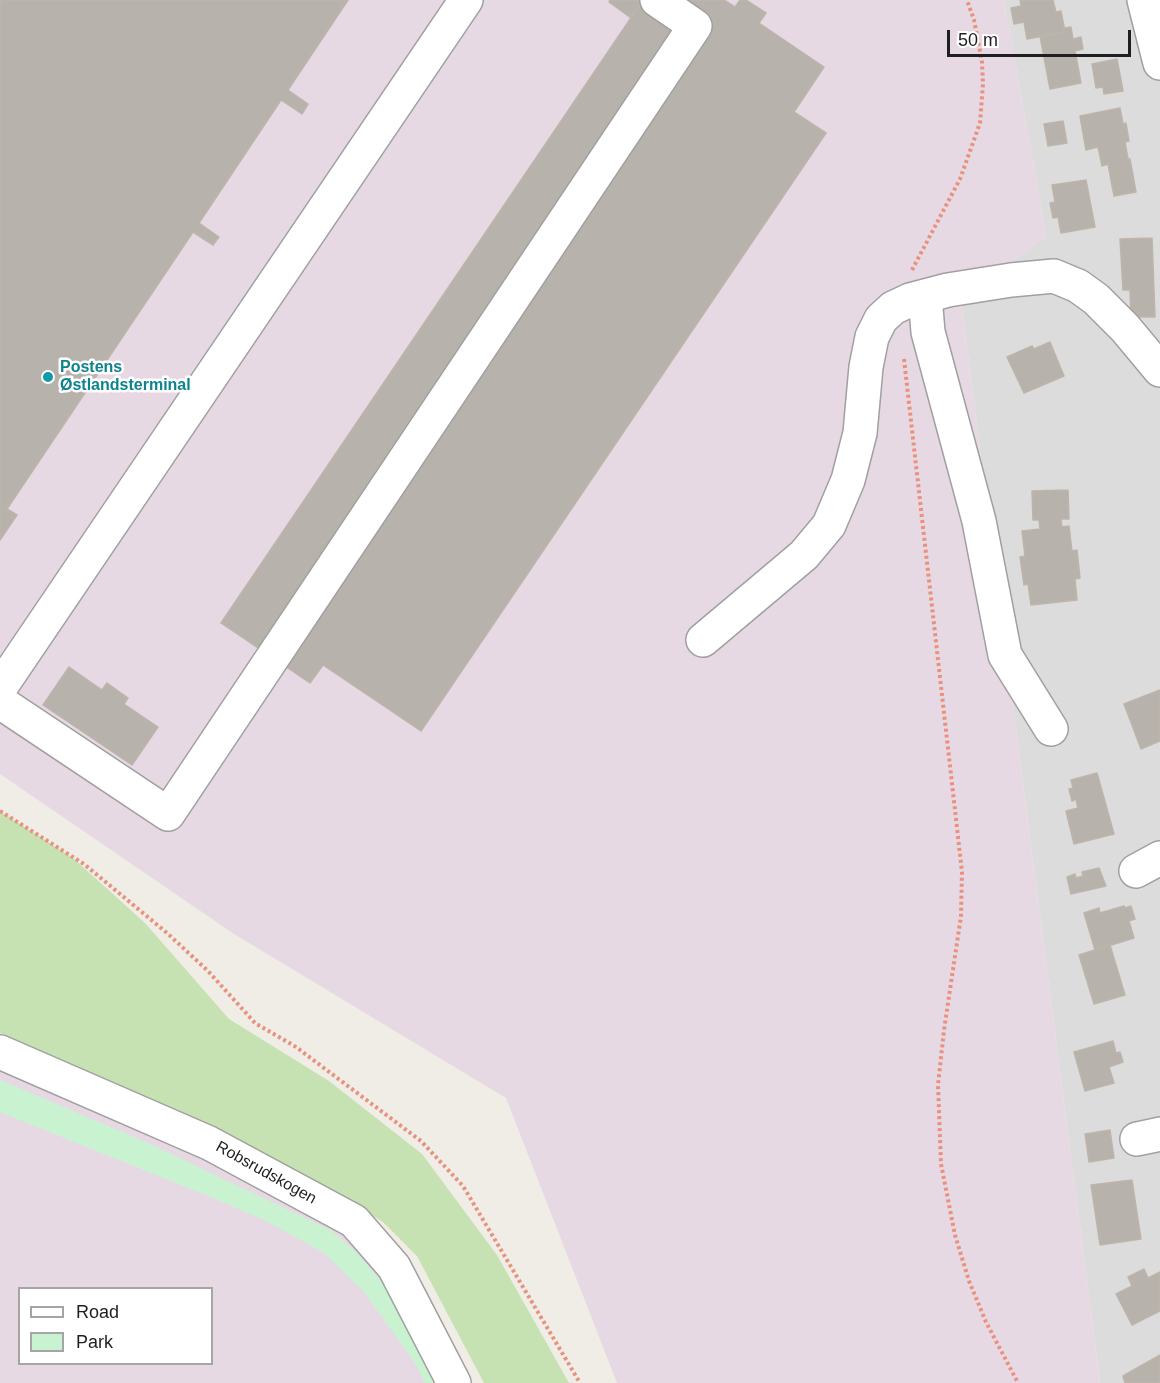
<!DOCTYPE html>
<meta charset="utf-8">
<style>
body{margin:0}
#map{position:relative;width:1160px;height:1383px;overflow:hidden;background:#efede6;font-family:Helvetica,sans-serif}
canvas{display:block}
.legend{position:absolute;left:18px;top:1287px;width:195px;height:78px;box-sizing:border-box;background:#fff;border:2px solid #a5a5a5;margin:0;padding:8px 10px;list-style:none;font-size:18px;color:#1f1f1f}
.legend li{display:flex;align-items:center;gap:12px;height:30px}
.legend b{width:30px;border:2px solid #a5a5a5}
.scale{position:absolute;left:947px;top:30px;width:184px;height:27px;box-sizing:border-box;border:3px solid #1f1f1f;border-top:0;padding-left:8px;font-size:18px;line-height:21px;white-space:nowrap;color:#1f1f1f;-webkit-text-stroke:4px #fff;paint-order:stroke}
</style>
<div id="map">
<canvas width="1160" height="1383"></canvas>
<ul class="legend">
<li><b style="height:8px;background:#fff"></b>Road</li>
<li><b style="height:16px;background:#c9f3d0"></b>Park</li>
</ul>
<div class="scale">50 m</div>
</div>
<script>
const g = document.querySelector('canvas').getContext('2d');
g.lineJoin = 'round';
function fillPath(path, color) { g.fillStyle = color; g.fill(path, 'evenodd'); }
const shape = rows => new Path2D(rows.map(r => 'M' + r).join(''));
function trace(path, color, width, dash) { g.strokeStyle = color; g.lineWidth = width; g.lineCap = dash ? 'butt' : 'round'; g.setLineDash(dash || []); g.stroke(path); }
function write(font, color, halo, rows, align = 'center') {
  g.font = font + ' Helvetica,sans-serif'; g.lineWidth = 5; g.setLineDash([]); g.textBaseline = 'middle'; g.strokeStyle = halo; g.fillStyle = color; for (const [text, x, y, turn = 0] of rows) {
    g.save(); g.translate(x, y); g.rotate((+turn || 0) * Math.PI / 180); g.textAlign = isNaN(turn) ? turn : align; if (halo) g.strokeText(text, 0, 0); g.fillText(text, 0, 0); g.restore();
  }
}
fillPath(shape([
 [1004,0,1160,0,1160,1383,1100,1383,961,301,1046,236]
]), '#dddcdc');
fillPath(shape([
 [0,0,1004,0,1046,236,961,301,1100,1383,617,1383,506,1098,234,934,0,774],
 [0,1066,181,1144,354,1237,434,1359,446,1383,0,1383],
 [20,1288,212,1288,212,1364,20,1364]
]), '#e7d9e3');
fillPath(shape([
 [0,811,73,858,145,923,229,1019,329,1081,422,1154,497,1255,569,1383,484,1383,417,1256,383,1222,341,1196,212,1125,0,1033]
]), '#c6e2b2');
fillPath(shape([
 [0,1080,148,1143,330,1230,357,1253,399,1303,439,1383,425,1383,415,1363,363,1291,324,1253,266,1221,218,1200,0,1112]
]), '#c9f3d0');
const building = shape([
 [0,0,348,0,288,90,308,104,302,114,281,100,199,223,219,237,213,245,193,232,7,509,17,515,0,540,0,0],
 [610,0,643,0,631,18,609,2,610,0],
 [643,0,724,0,735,7,740,0,746,0,766,13,759,23,824,67,794,112,826,133,421,731,323,665,310,683,221,623,643,0],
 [1020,0,1053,0,1056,12,1061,11,1065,32,1027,39,1024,22,1014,24,1011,8,1021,6,1020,0],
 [1071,27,1073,39,1081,37,1083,49,1075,51,1081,83,1050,89,1040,36,1065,32,1064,28,1071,27],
 [1117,59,1123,91,1104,94,1103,87,1096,88,1092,64,1117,59],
 [1120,108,1123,124,1126,123,1129,141,1125,142,1128,159,1130,159,1136,192,1114,196,1108,164,1102,166,1098,147,1086,150,1080,116,1120,108],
 [1063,121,1067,143,1048,146,1044,124,1063,121],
 [1086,180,1095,227,1061,233,1058,217,1053,218,1050,203,1055,202,1052,185,1086,180],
 [1152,238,1155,317,1131,317,1130,290,1123,290,1120,239,1152,238],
 [1050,342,1064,376,1024,393,1007,357,1032,346,1034,349,1050,342],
 [1068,490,1069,519,1061,519,1062,527,1069,526,1072,551,1077,550,1080,578,1075,579,1077,600,1031,605,1028,584,1024,585,1020,557,1025,556,1022,531,1040,529,1039,520,1033,520,1032,491,1068,490],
 [69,667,102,690,107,683,128,698,124,704,158,727,132,765,43,705,69,667],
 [1160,690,1160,741,1141,749,1124,704,1160,690],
 [1097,773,1114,834,1074,844,1066,811,1078,808,1076,799,1072,801,1069,789,1073,788,1071,780,1097,773],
 [1099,868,1106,886,1071,894,1067,877,1075,874,1076,878,1083,876,1082,872,1099,868],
 [1124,906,1125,908,1131,906,1135,919,1129,921,1134,938,1095,950,1084,913,1099,908,1100,913,1124,906],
 [1110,945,1125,995,1094,1004,1079,955,1110,945],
 [1113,1041,1116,1053,1120,1052,1123,1062,1109,1067,1114,1083,1085,1091,1074,1052,1113,1041],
 [1110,1130,1114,1158,1089,1162,1085,1134,1110,1130],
 [1132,1180,1141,1239,1100,1245,1091,1185,1132,1180],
 [1144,1269,1148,1278,1160,1272,1160,1311,1132,1325,1116,1294,1132,1286,1128,1277,1144,1269],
 [1160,1355,1160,1383,1125,1383,1123,1376,1160,1355]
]);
fillPath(building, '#b8b2ac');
trace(building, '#beb5aa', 1.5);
const minor = shape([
 [1144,0,1160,63],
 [929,296,926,308,928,332,979,521,1005,655,1051,729],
 [703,640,804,555,829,525,848,480,860,433,866,367,872,337,881,319,893,308,910,300,948,290,1011,280,1054,276,1078,286,1096,299,1125,328,1160,370],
 [0,688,466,0],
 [0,702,168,814,695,26,657,0],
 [1136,871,1160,858],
 [0,1052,209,1143,354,1221,394,1267,454,1383],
 [1137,1139,1160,1134]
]);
trace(minor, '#a0a0a0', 36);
trace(shape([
 [912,270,960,179,980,123,983,84,982,62,974,20,967,0],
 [904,359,962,872,961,916,944,1030,938,1085,941,1164,955,1235,969,1281,986,1322,1018,1383],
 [0,811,84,864,167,933,208,971,255,1023,296,1047,421,1141,463,1186,580,1383]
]), '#e9917d', 4, [3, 3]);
trace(minor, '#fff', 33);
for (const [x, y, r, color] of [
 [48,377,6,"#0f9aa8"]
]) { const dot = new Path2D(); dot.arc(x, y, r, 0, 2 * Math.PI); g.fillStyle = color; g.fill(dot); trace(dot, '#fff', 2); }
write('bold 16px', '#0d838f', '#fff', [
 ["Postens",60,368],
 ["Østlandsterminal",60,386]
], 'left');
write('16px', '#1f1f1f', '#fff', [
 ["Robsrudskogen",266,1173,29]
]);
</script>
